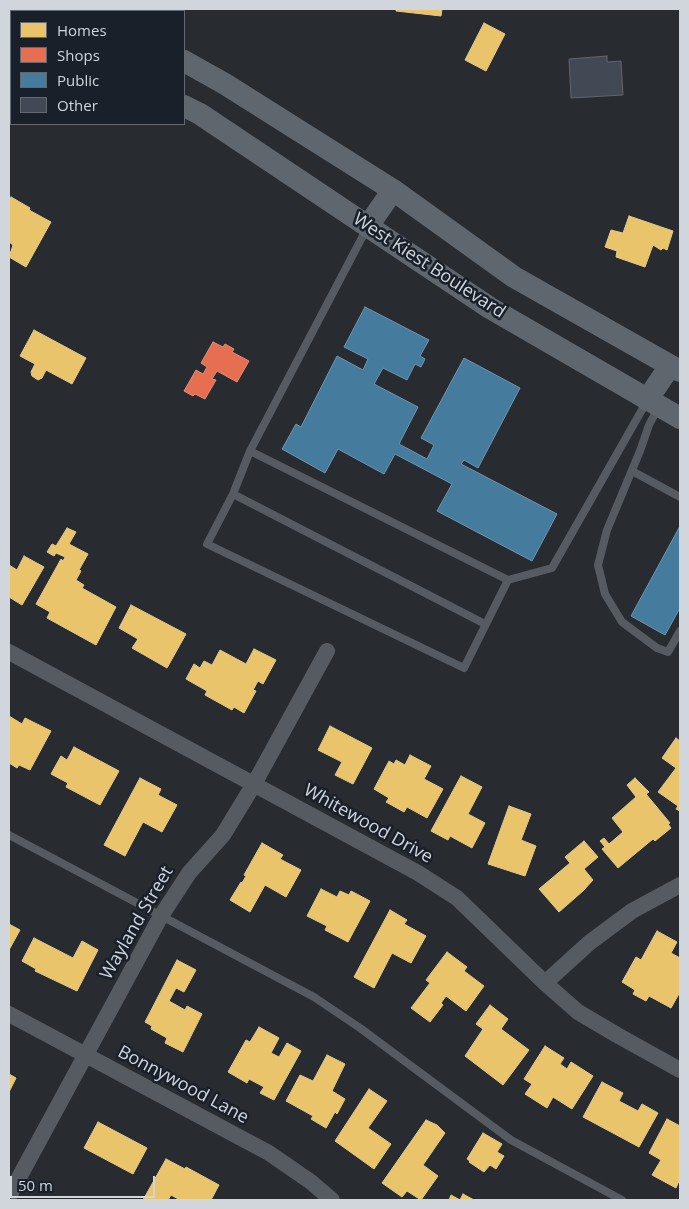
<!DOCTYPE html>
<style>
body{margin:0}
#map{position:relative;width:689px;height:1209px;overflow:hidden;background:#282b30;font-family:"Open Sans",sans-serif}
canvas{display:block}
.frame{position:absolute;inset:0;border:10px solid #d1d5dc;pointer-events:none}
.legend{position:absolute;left:10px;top:10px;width:175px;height:115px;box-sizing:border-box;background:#1a202a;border:1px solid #636871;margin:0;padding:6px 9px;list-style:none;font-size:15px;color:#d1d5dc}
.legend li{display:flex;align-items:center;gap:10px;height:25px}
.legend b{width:25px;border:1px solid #636871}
.scale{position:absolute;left:10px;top:1176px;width:145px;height:22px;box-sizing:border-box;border:2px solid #d1d5dc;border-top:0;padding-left:6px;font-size:15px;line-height:18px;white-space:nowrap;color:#d1d5dc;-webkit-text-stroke:4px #1a202a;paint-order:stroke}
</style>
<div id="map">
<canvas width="689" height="1209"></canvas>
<div class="frame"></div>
<ul class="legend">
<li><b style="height:14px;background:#e9c46a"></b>Homes</li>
<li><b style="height:14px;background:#e76f51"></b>Shops</li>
<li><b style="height:14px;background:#457b9d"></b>Public</li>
<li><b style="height:14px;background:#424955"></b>Other</li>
</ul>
<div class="scale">50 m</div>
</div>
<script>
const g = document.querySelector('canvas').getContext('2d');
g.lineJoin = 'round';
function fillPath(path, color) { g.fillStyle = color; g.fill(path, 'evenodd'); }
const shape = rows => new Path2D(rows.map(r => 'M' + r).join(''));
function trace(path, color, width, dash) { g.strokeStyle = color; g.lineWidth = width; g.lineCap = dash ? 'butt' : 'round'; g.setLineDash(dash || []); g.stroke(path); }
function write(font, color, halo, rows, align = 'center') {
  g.font = font + ' "Open Sans",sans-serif'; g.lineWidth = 5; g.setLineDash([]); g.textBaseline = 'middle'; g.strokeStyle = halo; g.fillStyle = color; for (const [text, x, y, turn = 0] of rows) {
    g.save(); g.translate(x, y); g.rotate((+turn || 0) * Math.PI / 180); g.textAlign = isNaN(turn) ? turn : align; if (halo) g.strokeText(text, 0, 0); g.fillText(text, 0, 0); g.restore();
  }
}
const homes = shape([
 [396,9,442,9,441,16,396,11,396,9],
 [484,23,505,34,486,71,465,60,484,23],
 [11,197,30,208,29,210,51,222,26,267,9,257,13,245,9,242,9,202,11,197],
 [629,216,673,231,667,250,663,248,661,250,653,245,645,267,616,257,617,251,605,247,611,230,623,233,629,216],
 [34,330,86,358,72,384,46,370,42,378,38,380,32,376,31,372,35,364,20,356,34,330],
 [67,528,76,532,69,544,88,554,79,570,81,571,76,580,84,585,82,588,116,607,96,645,47,618,50,612,36,604,61,559,63,561,65,557,56,553,54,556,47,552,52,544,56,546,67,528],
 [24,556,44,567,22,605,9,597,9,565,17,570,24,556],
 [131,605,186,634,167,668,132,648,138,639,119,628,131,605],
 [254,649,276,660,263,684,258,681,253,690,256,691,244,713,234,707,232,710,205,695,207,691,186,679,194,664,200,668,204,661,212,665,220,650,246,664,254,649],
 [9,716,22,724,25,718,51,731,30,770,19,765,17,768,9,763,9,716],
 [330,726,372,748,353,784,335,775,342,762,318,750,330,726],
 [676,738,680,741,680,811,676,809,678,806,658,792,676,768,662,758,676,738],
 [74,747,119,771,100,805,66,787,68,783,51,774,61,756,67,760,74,747],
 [410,755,431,766,424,779,443,789,427,818,407,807,404,812,386,802,389,798,374,789,389,761,394,764,396,760,405,765,410,755],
 [461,776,482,787,468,814,485,823,472,848,450,836,448,840,431,831,461,776],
 [140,778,161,789,158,795,177,805,162,832,143,822,125,856,104,845,140,778],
 [635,778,649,792,646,794,670,823,668,824,671,828,655,841,653,839,618,868,602,849,605,847,600,841,604,838,609,844,623,832,612,818,636,797,627,785,635,778],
 [509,806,531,814,521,840,536,846,525,876,488,864,509,806],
 [584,841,598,857,584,869,593,880,583,891,559,912,539,889,570,863,565,857,584,841],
 [262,843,283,855,280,859,301,870,286,897,265,885,250,912,230,900,241,882,242,883,246,876,244,875,262,843],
 [321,889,337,897,340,891,349,895,351,891,370,901,348,942,325,930,327,926,307,916,321,889],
 [390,910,407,920,404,924,426,936,411,963,392,953,374,988,354,977,390,910],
 [9,924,20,930,9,950,9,924],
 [657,931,677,942,671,953,680,958,680,992,671,1008,649,996,646,1001,633,994,635,990,622,982,636,957,641,960,657,931],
 [34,938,73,958,82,941,98,950,77,991,35,971,36,969,22,961,34,938],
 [447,952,467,967,464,971,484,986,466,1011,446,996,441,1003,443,1005,430,1022,411,1008,430,983,426,980,447,952],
 [177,960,196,970,184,992,176,988,169,1001,185,1010,187,1006,202,1014,183,1052,165,1043,167,1038,151,1029,152,1026,145,1022,177,960],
 [490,1005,508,1019,501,1029,529,1050,503,1085,465,1056,483,1029,476,1024,490,1005],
 [259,1027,279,1038,271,1053,279,1057,287,1043,301,1051,274,1100,260,1093,264,1087,249,1079,247,1083,228,1072,246,1040,250,1042,259,1027],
 [545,1046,564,1058,560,1064,567,1069,571,1062,593,1076,572,1109,553,1097,547,1108,525,1094,532,1084,524,1079,545,1046],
 [327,1055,345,1064,332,1091,345,1099,337,1114,335,1112,326,1128,311,1119,313,1116,286,1101,300,1075,313,1081,327,1055],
 [9,1074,16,1078,9,1092,9,1074],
 [602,1082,623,1093,619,1101,638,1111,642,1104,658,1113,639,1147,583,1117,602,1082],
 [369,1089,387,1101,368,1128,391,1144,374,1169,335,1141,369,1089],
 [667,1119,680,1126,680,1179,676,1188,652,1175,661,1160,649,1153,667,1119],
 [426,1120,437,1125,445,1133,423,1165,438,1176,421,1200,407,1191,402,1197,382,1183,426,1120],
 [98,1122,147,1148,133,1174,84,1148,98,1122],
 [483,1133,502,1144,497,1152,504,1156,496,1169,490,1165,484,1172,469,1162,470,1161,467,1159,483,1133],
 [166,1159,185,1169,186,1167,219,1185,211,1200,180,1200,171,1195,168,1200,143,1200,166,1159],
 [463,1194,474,1200,449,1200,451,1195,460,1200,463,1194]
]);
fillPath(homes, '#e9c46a');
trace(homes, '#e2c98c', 1);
const shops = shape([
 [213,342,223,347,225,344,234,349,232,352,249,361,237,382,217,371,212,379,216,380,205,399,195,394,193,396,184,391,196,370,203,374,207,367,201,363,213,342]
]);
fillPath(shops, '#e76f51');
trace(shops, '#e08e7b', 1);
const public = shape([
 [365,307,429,340,420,356,425,359,421,367,415,364,407,380,383,368,374,384,418,407,399,444,427,459,434,445,421,438,464,358,520,388,478,468,464,460,461,464,557,514,532,561,437,511,452,484,395,454,384,474,338,449,325,473,282,449,296,424,301,427,337,356,363,370,368,359,344,347,365,307],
 [680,526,680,608,665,635,631,616,680,526]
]);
fillPath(public, '#457b9d');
trace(public, '#6f96b0', 1);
const building = shape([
 [607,56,607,62,621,61,623,95,571,98,569,59,607,56]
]);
fillPath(building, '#424955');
trace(building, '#63656a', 1);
trace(shape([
 [367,228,250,451,233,494,207,544,464,668,508,580,552,568,647,401],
 [658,408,649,425,640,451,607,530,598,565,605,594,622,622,657,648,668,652,680,631],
 [250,451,508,580],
 [632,471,680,497],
 [233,494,485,624],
 [9,835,314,997,360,1028,511,1140,622,1200]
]), '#565b62', 8);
trace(shape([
 [30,11,31,9],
 [9,652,418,873,457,898,545,983,578,1012,617,1035,680,1070],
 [545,983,589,943,632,911,680,885],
 [9,1014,269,1153,311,1182,332,1200],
 [9,1196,161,916,189,873,223,835,254,784,327,651]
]), '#565b62', 16);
trace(shape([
 [86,9,91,11],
 [9,10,11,11],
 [184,61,225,84,393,190,514,277,680,371],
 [184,106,200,114,490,308,680,418],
 [368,226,393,190],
 [647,400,670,366]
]), '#60666e', 22);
write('18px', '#d1d5dc', '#1a202a', [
 ["West Kiest Boulevard",429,266,33],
 ["Whitewood Drive",368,824,29],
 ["Wayland Street",137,923,-60],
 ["Bonnywood Lane",183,1085,28]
]);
</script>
